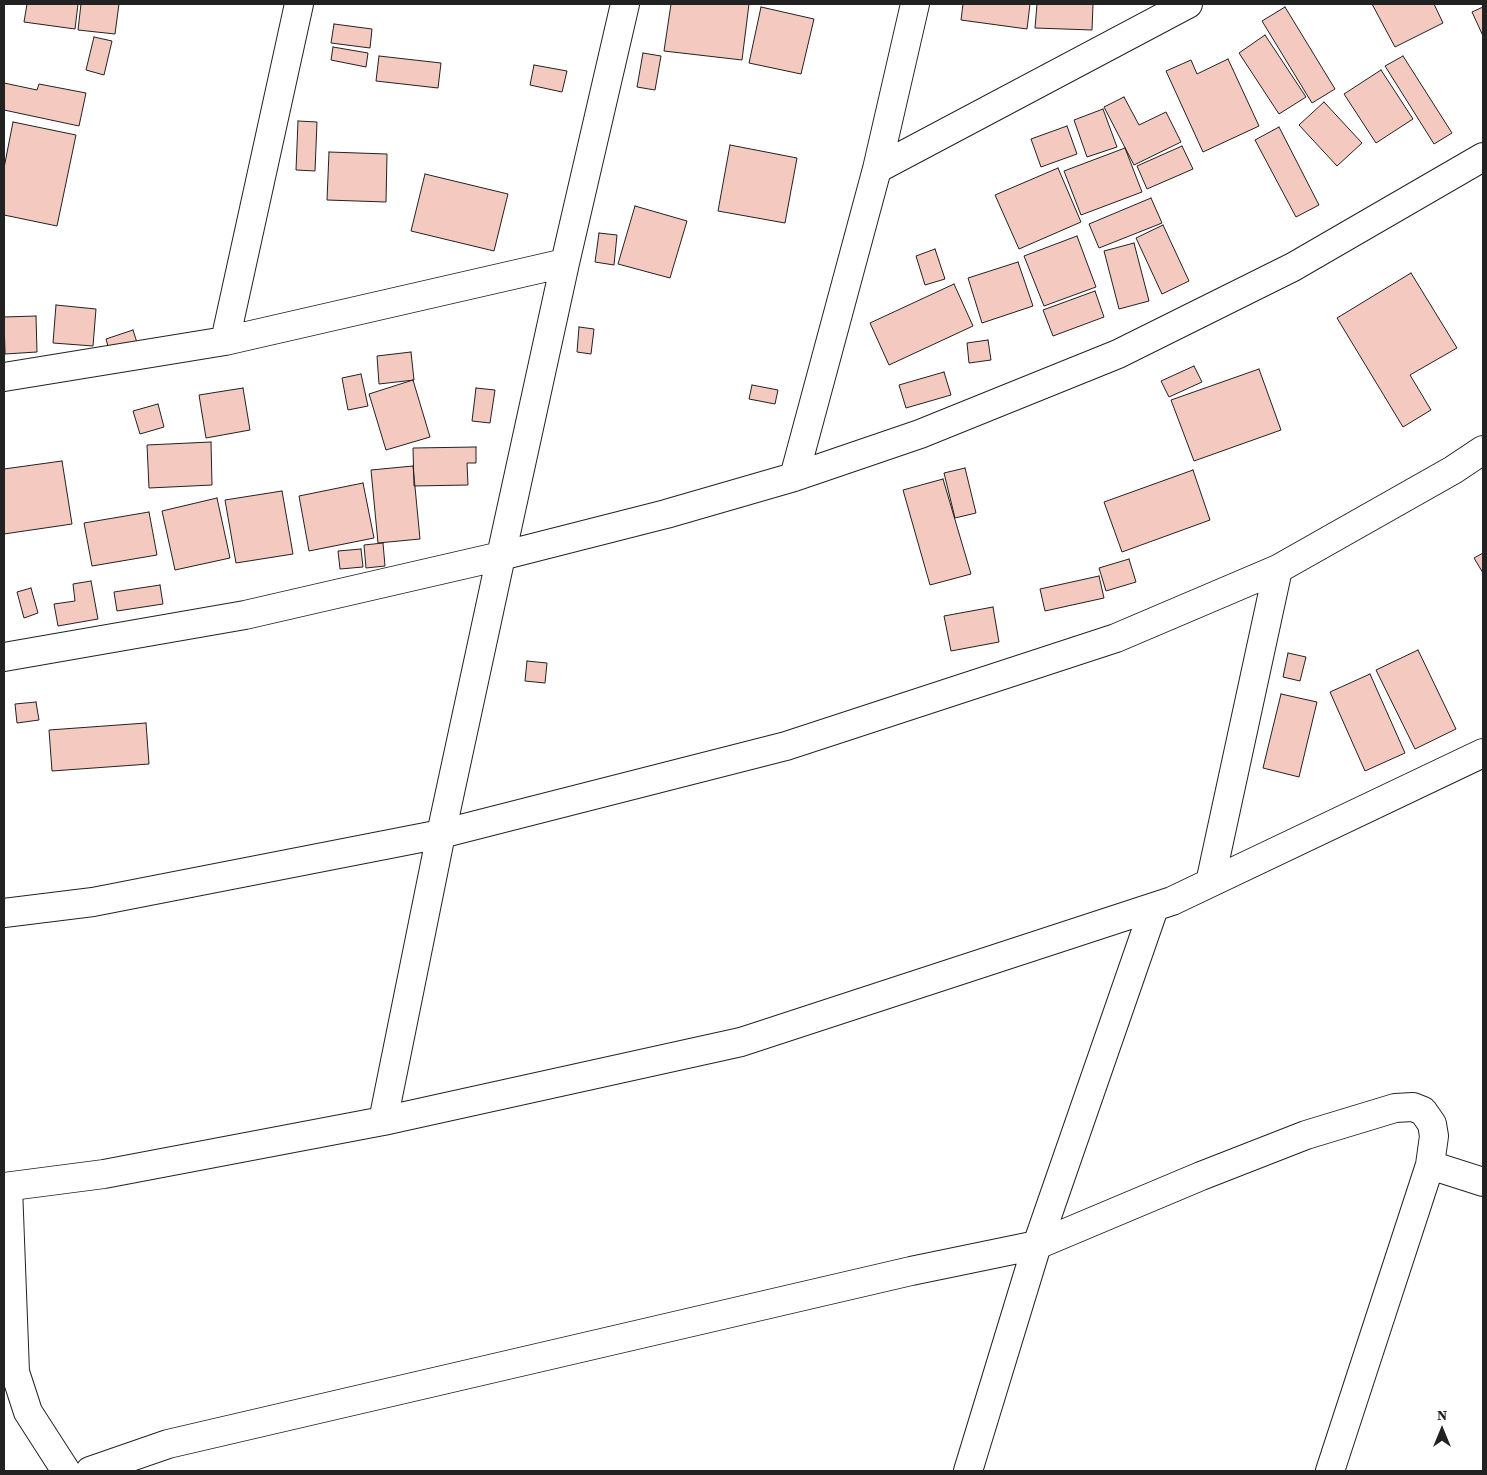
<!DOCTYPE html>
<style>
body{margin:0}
#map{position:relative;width:1487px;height:1475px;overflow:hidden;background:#fff;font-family:"Source Serif 4",serif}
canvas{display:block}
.frame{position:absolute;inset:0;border:5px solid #222;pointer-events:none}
.north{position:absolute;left:1417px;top:1405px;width:50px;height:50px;-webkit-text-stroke:4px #fff;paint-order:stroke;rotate:0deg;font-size:14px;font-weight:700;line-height:20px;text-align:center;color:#222}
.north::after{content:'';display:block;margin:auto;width:18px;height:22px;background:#222;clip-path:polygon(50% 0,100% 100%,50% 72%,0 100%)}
</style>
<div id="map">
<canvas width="1487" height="1475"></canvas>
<div class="frame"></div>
<div class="north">N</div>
</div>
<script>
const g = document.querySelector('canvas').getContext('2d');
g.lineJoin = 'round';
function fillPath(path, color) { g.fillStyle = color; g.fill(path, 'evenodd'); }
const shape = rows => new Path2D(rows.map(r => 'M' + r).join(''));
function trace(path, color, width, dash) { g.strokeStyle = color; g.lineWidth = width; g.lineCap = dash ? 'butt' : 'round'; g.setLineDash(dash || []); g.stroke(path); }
const building = shape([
 [27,4,78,4,75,29,24,22,27,4],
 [81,4,119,4,115,34,78,30,81,4],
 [671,4,749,4,742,60,664,51,671,4],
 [963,4,1030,4,1027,29,961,20,963,4],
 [1037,4,1093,4,1092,30,1035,28,1037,4],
 [1372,4,1434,4,1443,23,1395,47,1372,4],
 [761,7,814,19,801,74,749,63,761,7],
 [1285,7,1335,89,1312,103,1262,21,1285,7],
 [1483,7,1483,36,1472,12,1483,7],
 [334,24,372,29,370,48,331,43,334,24],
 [1265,35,1306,97,1279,114,1239,53,1265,35],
 [94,37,112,41,104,75,86,70,94,37],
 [333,47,368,53,366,67,331,60,333,47],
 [643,53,661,56,655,90,637,87,643,53],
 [379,56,441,63,438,88,376,81,379,56],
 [1403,56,1452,133,1434,144,1385,66,1403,56],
 [1228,59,1259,126,1203,152,1166,71,1191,60,1197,74,1228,59],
 [534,65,567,71,562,92,530,85,534,65],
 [1381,70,1413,119,1376,143,1344,94,1381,70],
 [4,83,37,90,39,84,86,93,79,126,4,110,4,83],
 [1124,97,1139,125,1166,112,1181,142,1134,165,1104,107,1124,97],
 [1324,102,1362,143,1337,166,1299,125,1324,102],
 [1103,109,1117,147,1087,157,1074,120,1103,109],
 [298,121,317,122,315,171,296,170,298,121],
 [13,122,76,135,57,226,4,215,4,168,13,122],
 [1067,126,1077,154,1041,167,1031,139,1067,126],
 [1279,127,1319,205,1296,217,1255,140,1279,127],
 [730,145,797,158,785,223,718,211,730,145],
 [1182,146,1193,169,1147,189,1137,166,1182,146],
 [1125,148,1142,192,1081,215,1064,171,1125,148],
 [329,152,387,154,386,202,327,200,329,152],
 [1058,168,1081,222,1019,249,995,195,1058,168],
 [425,174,508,194,494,251,411,231,425,174],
 [1151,198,1162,223,1099,248,1089,224,1151,198],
 [635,206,687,221,670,278,618,264,635,206],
 [1163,225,1189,281,1162,294,1136,238,1163,225],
 [599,233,617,235,614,265,595,262,599,233],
 [1077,236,1096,287,1044,306,1024,256,1077,236],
 [1134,243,1149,301,1119,309,1104,251,1134,243],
 [935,249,945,279,925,285,916,256,935,249],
 [1018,262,1033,306,982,323,968,278,1018,262],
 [1411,273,1457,348,1410,375,1431,410,1403,427,1337,318,1411,273],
 [954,284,973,326,889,365,870,323,954,284],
 [1095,291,1104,317,1053,336,1043,310,1095,291],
 [56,305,96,309,93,346,53,343,56,305],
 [36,316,37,352,5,354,4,317,36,316],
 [579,327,594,329,591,354,577,352,579,327],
 [133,330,139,349,111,357,106,339,133,330],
 [988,340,991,360,969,363,967,343,988,340],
 [411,352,414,380,379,384,377,356,411,352],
 [1194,366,1202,382,1169,397,1161,381,1194,366],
 [1259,369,1281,430,1194,461,1171,400,1259,369],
 [944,372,951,395,906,408,899,385,944,372],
 [361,374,368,406,348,410,342,378,361,374],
 [413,380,430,437,386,450,369,394,413,380],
 [752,385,778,390,775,404,749,399,752,385],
 [243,388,250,430,206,438,199,395,243,388],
 [476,388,495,390,490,423,472,421,476,388],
 [158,404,164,427,140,434,133,411,158,404],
 [211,442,212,485,149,488,147,445,211,442],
 [476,447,476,463,467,463,468,485,414,486,413,448,476,447],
 [62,461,72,524,4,534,4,469,62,461],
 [413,466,420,539,378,543,371,470,413,466],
 [965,468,976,513,955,518,944,473,965,468],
 [1193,470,1210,520,1122,552,1104,502,1193,470],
 [943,479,971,574,930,585,903,490,943,479],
 [363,483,374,538,309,551,299,496,363,483],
 [282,491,293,554,236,563,225,500,282,491],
 [217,498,230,558,175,570,162,511,217,498],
 [149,512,157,555,92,566,84,523,149,512],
 [383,543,385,566,366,568,364,545,383,543],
 [361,549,363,567,340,569,338,551,361,549],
 [1483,553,1483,573,1474,558,1483,553],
 [1129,559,1136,582,1106,591,1099,568,1129,559],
 [1099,576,1104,598,1045,611,1040,589,1099,576],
 [91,581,98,619,58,626,54,604,75,601,73,584,91,581],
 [160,585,163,604,117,611,114,592,160,585],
 [31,588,38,613,24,618,17,592,31,588],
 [993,607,999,642,951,651,944,616,993,607],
 [1418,650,1456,729,1415,749,1376,670,1418,650],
 [1288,653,1306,657,1300,681,1283,677,1288,653],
 [527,661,547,663,545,683,525,681,527,661],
 [1370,674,1405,753,1365,771,1330,692,1370,674],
 [1281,694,1317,702,1299,777,1263,768,1281,694],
 [36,702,39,720,17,723,15,704,36,702],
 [146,723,149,764,52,771,49,730,146,723]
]);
fillPath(building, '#f3c9c0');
trace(building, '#222', 1);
const minor = shape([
 [877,169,1188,4],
 [225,341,299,4],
 [4,377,225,341,565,263],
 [794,477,877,169,915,4],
 [4,657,245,615,501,556,666,514,794,477,920,434,1118,354,1293,267,1483,157],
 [1210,883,1278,569],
 [4,913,93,902,441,834,786,746,1116,638,1278,569,1453,470,1483,450],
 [383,1121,441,834,501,556,565,263,625,4],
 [1430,1165,1483,1182],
 [4,1187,104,1174,383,1121,741,1042,1172,901,1483,753],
 [8,1187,15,1372,28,1412,66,1471],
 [90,1471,168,1444,911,1271,1037,1245,1201,1176,1306,1135,1395,1108,1413,1107,1423,1111,1432,1124,1434,1136,1430,1165,1330,1471],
 [968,1471,1037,1245,1154,908]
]);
trace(minor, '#222', 30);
trace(minor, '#fff', 28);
</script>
